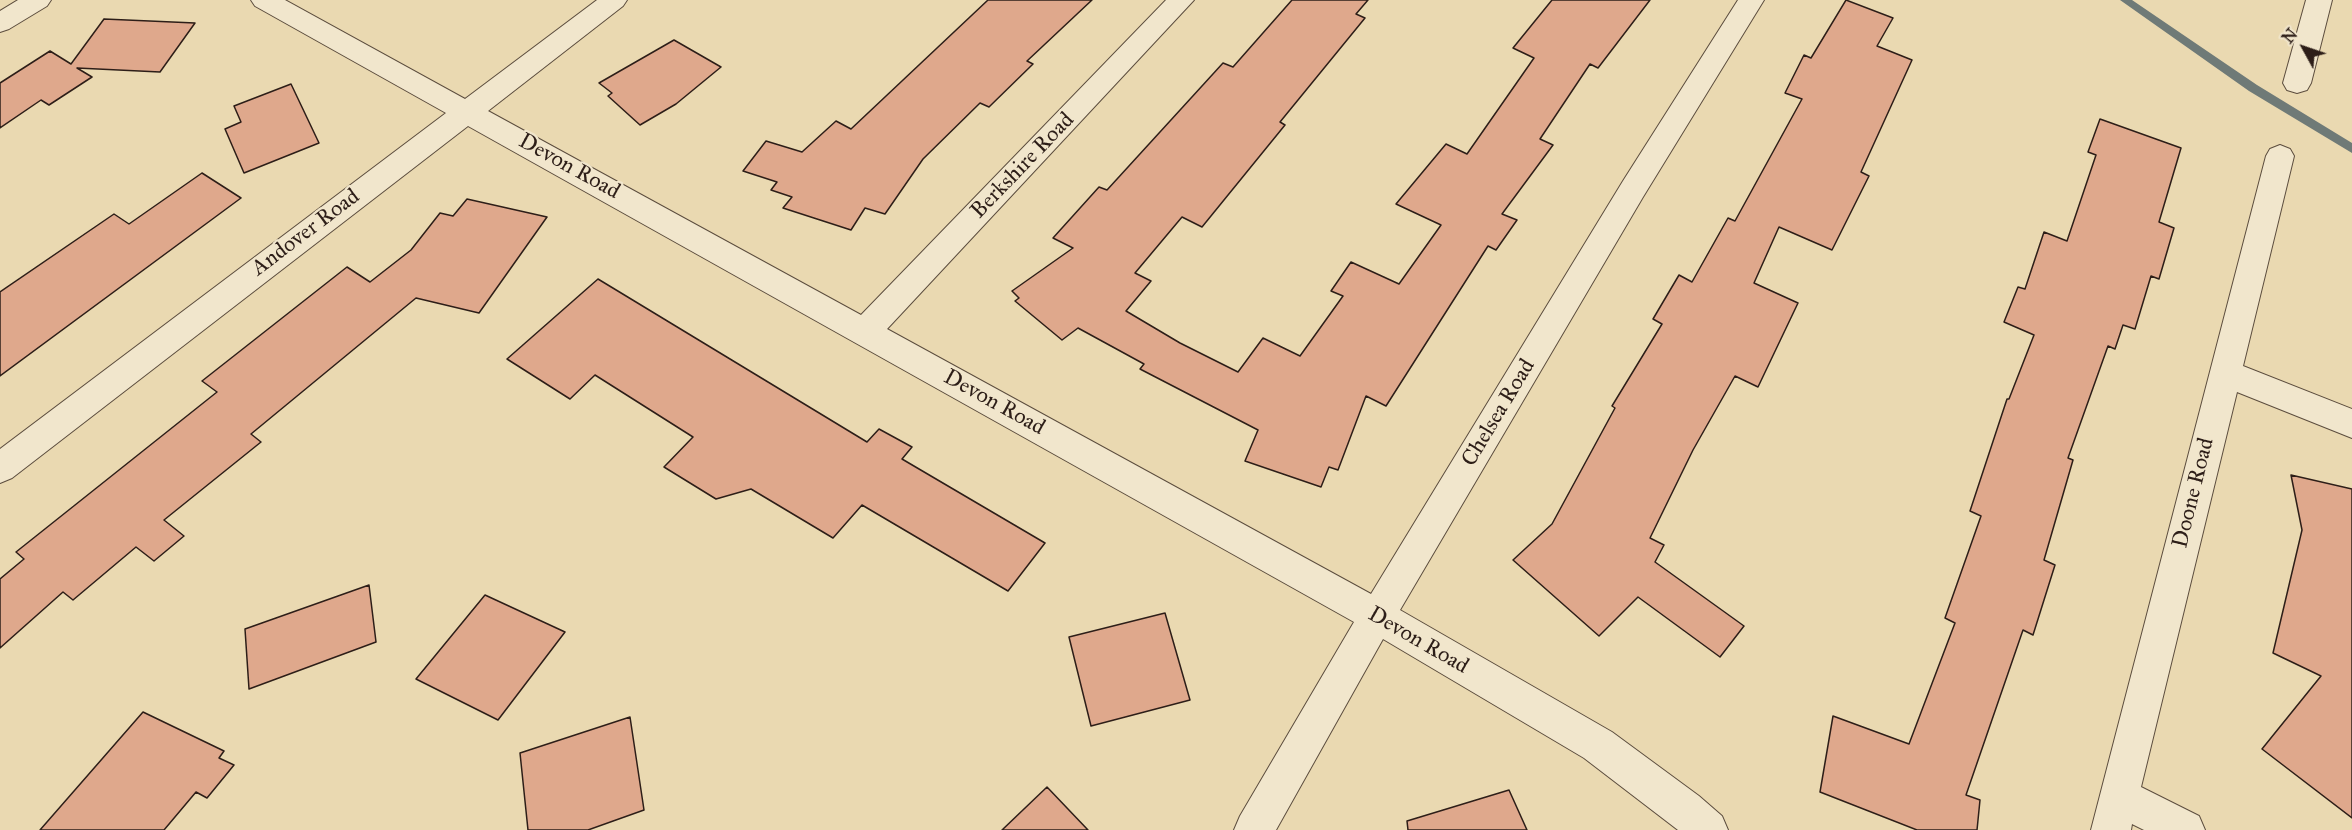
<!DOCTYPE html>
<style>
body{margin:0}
#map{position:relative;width:2352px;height:830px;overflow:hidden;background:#ead9b1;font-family:"IM FELL Great Primer",serif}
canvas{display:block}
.north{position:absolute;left:2274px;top:18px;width:60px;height:60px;-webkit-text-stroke:4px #f1e6cc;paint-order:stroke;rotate:310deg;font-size:16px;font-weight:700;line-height:24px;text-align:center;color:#2d1e18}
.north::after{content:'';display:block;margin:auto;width:21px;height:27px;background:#2d1e18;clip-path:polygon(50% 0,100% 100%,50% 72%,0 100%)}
</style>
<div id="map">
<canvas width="2352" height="830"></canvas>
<div class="north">N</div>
</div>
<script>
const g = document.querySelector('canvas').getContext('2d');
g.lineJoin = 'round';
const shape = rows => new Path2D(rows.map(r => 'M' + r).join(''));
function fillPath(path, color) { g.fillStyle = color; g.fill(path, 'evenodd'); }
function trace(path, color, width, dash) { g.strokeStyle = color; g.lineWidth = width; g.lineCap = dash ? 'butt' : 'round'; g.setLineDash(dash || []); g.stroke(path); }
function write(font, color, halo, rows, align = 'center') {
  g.font = font + ' "IM FELL Great Primer",serif'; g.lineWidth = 4.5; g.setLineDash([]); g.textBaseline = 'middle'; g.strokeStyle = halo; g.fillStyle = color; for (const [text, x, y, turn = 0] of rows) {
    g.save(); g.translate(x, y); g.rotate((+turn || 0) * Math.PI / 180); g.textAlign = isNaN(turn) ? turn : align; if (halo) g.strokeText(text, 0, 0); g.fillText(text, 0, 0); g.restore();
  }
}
fillPath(shape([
 [2120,0,2132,0,2257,85,2352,143,2352,153,2249,91,2120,0]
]), '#6f7a77');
const building = shape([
 [988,0,1092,0,1027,61,1033,64,989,107,980,103,923,159,885,214,865,208,851,230,783,208,792,197,771,190,777,182,743,171,766,141,802,152,836,121,851,129,988,0],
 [1292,0,1368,0,1356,14,1365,18,1280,122,1285,125,1202,227,1182,217,1135,273,1151,281,1126,311,1180,343,1238,372,1263,338,1300,356,1343,296,1331,291,1351,262,1399,284,1441,225,1396,204,1446,144,1467,154,1534,58,1513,48,1552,0,1650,0,1598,68,1590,64,1540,139,1553,145,1502,214,1517,220,1496,250,1488,246,1386,406,1366,396,1338,470,1329,467,1321,487,1245,461,1258,430,1140,369,1144,364,1078,328,1062,340,1015,301,1019,298,1012,291,1073,248,1053,238,1099,187,1107,190,1223,63,1233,67,1292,0],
 [1846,0,1893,18,1877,46,1912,60,1861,172,1869,176,1832,250,1779,227,1754,283,1798,303,1758,387,1735,376,1693,450,1650,538,1664,545,1655,562,1744,626,1720,657,1638,597,1599,636,1513,560,1552,524,1615,408,1612,406,1662,324,1653,319,1679,275,1692,282,1728,218,1735,221,1802,99,1785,93,1804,55,1811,58,1846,0],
 [104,19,195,23,160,72,77,68,92,77,49,105,41,100,0,128,0,83,50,51,71,64,104,19],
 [674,40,721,67,676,104,640,125,608,96,612,93,599,83,674,40],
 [291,84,319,143,244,173,225,129,241,122,234,106,291,84],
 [2100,119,2181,148,2159,222,2174,228,2159,279,2151,276,2135,329,2123,325,2115,349,2108,346,2068,458,2073,460,2044,560,2055,565,2033,635,2023,630,1966,795,1980,800,1977,830,1917,830,1820,792,1833,716,1909,744,1955,623,1945,618,1981,516,1970,511,2007,399,2009,399,2034,335,2004,322,2018,287,2025,289,2044,232,2067,241,2096,155,2088,152,2100,119],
 [202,173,241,198,0,376,0,292,114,214,129,224,202,173],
 [467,199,547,217,479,313,416,298,251,434,261,442,164,520,184,536,154,561,136,547,73,600,63,592,0,648,0,579,24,559,16,552,217,392,202,381,347,267,370,282,411,250,440,213,453,216,467,199],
 [598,279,867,442,879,429,912,447,902,459,1045,543,1008,591,862,505,833,538,751,489,716,499,664,467,693,437,595,375,570,399,507,359,598,279],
 [2291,475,2352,489,2352,818,2262,749,2321,676,2273,653,2302,530,2291,475],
 [369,585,376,642,249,689,245,629,369,585],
 [485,595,565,632,498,720,416,679,485,595],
 [1165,613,1190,700,1091,726,1069,637,1165,613],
 [143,712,224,751,219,758,234,765,207,798,196,792,164,830,40,830,143,712],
 [630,717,644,810,588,830,528,830,520,753,630,717],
 [1047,787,1088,830,1002,830,1047,787],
 [1509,790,1527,830,1408,830,1407,821,1509,790]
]);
fillPath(building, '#dfa88c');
trace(building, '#2d1e18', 1.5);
const street = shape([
 [18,0,51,0,47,6,9,29,0,32,0,11,18,0],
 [251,0,285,0,465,99,597,0,627,0,623,6,488,111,861,315,1166,0,1194,0,887,329,1371,594,1623,181,1738,0,1764,0,1643,197,1400,610,1612,732,1699,796,1722,816,1728,830,1678,830,1584,758,1383,639,1276,830,1234,830,1240,816,1354,622,468,126,12,478,0,483,0,449,446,113,255,6,251,0],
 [2306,0,2332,0,2311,83,2307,90,2297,93,2287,90,2283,83,2306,0],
 [2280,145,2290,149,2294,156,2243,366,2352,409,2352,438,2237,392,2141,787,2199,816,2205,830,2144,830,2132,824,2131,830,2091,830,2266,156,2270,149,2280,145]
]);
trace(street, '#5c4d3e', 2);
fillPath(street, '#f1e6cc');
write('22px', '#2d1e18', '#f1e6cc', [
 ["Berkshire Road",1023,166,-46],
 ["Devon Road",569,167,29],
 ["Andover Road",306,233,-37],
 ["Devon Road",994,403,29],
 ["Chelsea Road",1499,413,-59],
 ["Doone Road",2194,493,-76],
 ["Devon Road",1418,641,30]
]);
</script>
